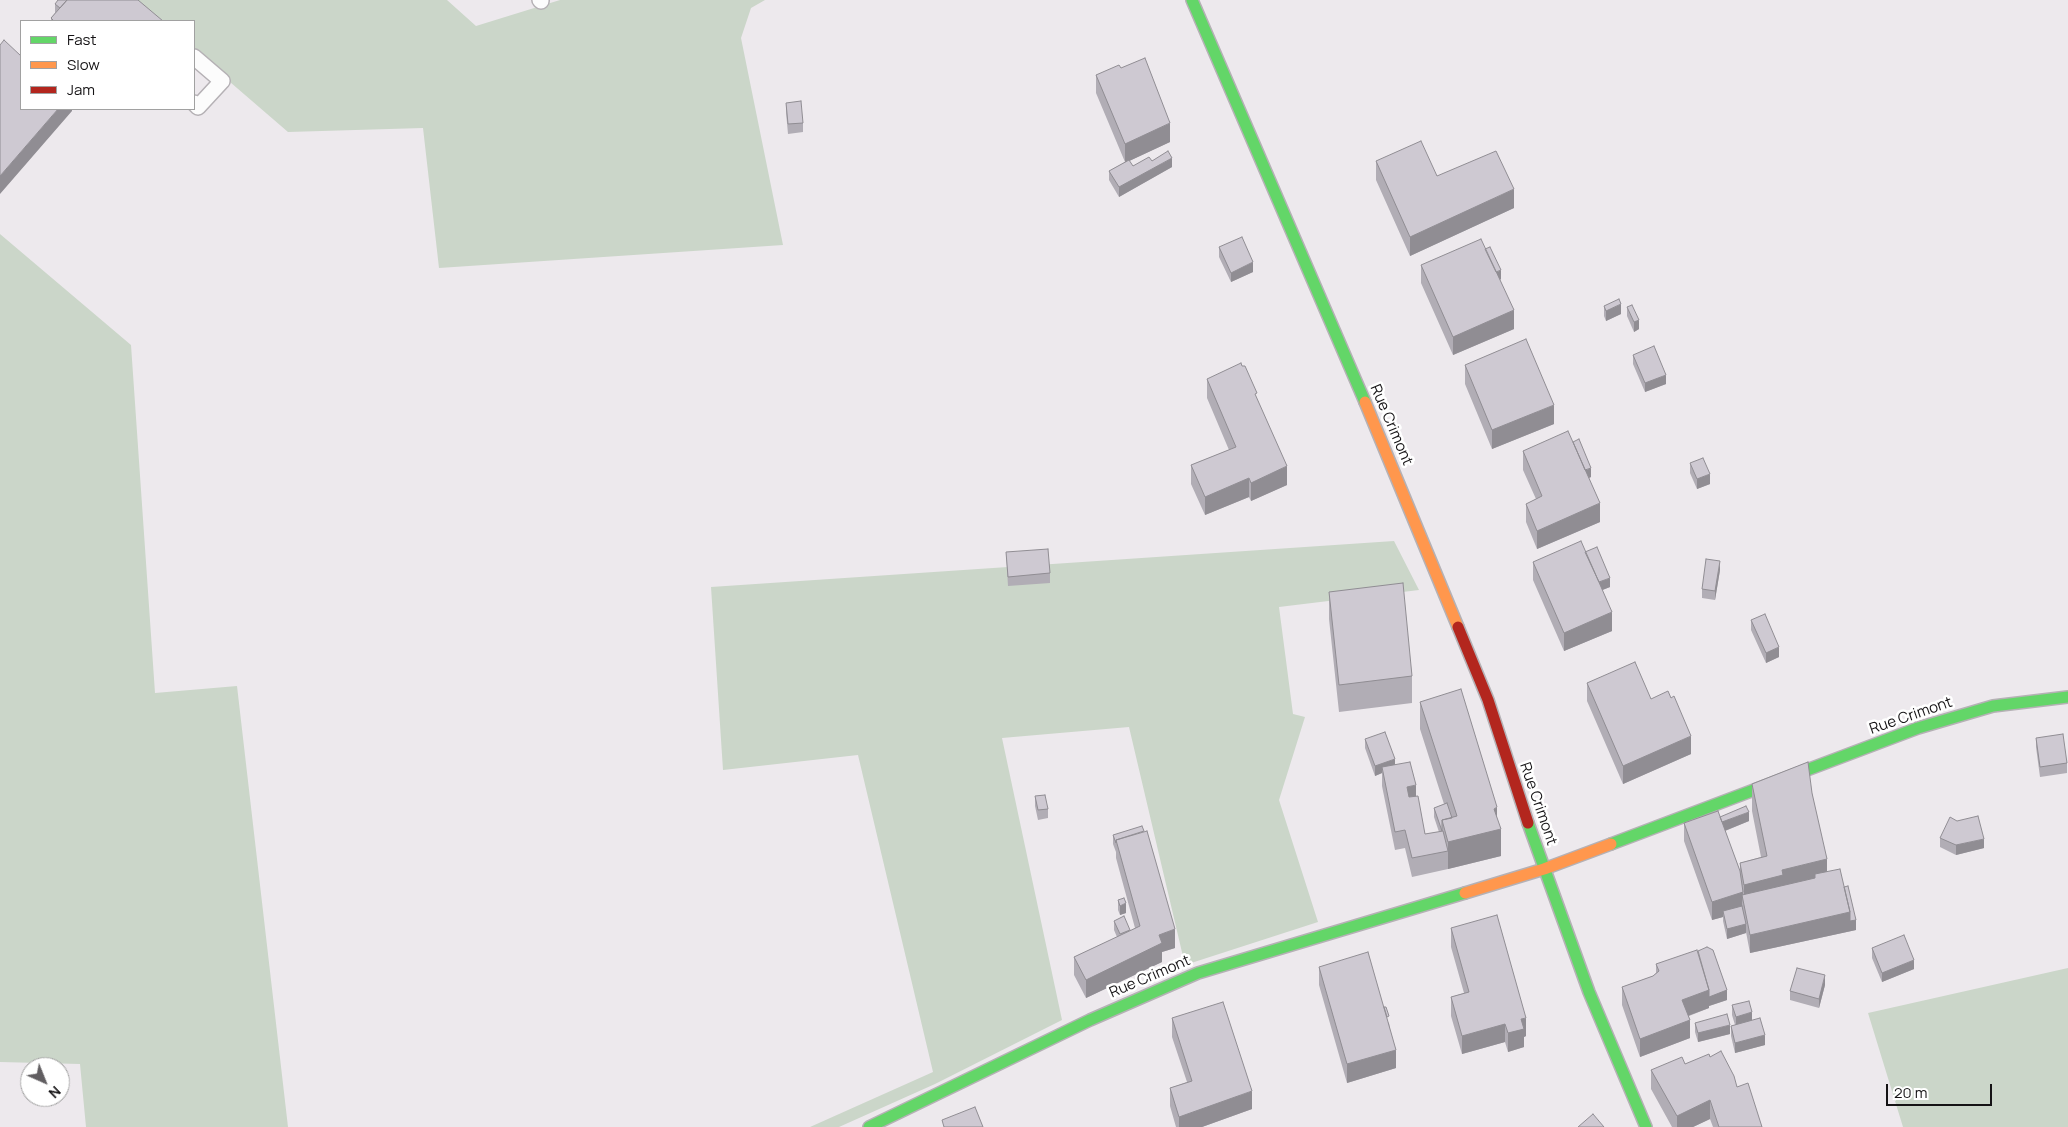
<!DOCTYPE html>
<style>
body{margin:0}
#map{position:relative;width:2068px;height:1127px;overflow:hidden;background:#ede9ed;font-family:Manrope,sans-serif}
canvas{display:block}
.legend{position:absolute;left:20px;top:20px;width:175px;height:90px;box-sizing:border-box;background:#fff;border:1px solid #a1a1a1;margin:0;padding:6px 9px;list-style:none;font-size:15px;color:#151315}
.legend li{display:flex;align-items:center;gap:10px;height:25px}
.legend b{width:25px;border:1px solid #a1a1a1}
.north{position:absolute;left:20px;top:1057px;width:50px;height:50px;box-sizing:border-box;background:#fff;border:1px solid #a1a1a1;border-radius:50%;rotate:136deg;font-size:14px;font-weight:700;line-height:20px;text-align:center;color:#151315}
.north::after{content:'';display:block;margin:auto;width:18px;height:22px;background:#615e61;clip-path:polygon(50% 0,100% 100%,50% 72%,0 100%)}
.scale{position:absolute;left:1886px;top:1084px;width:106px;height:22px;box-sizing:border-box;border:2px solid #151315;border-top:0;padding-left:6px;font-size:15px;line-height:18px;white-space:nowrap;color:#151315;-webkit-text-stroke:4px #fff;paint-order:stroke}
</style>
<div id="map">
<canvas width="2068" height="1127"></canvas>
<ul class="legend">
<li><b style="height:6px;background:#63d668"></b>Fast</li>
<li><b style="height:6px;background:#ff974d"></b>Slow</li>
<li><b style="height:6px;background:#b3261e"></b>Jam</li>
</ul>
<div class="north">N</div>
<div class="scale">20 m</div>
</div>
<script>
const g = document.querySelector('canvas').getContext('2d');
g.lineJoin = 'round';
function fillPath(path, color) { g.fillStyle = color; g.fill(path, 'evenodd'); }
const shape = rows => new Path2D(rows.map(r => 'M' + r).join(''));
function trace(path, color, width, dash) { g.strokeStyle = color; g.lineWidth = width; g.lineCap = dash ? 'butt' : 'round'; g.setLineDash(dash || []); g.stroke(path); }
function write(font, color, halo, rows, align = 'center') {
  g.font = font + ' Manrope,sans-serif'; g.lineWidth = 5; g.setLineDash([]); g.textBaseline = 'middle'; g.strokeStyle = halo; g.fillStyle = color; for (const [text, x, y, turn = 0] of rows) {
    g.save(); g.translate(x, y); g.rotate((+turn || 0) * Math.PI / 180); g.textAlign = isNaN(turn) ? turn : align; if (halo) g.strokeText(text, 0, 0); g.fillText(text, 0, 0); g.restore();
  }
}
fillPath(shape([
 [135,0,447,0,476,26,560,0,765,0,751,8,741,38,783,245,439,268,423,128,288,132,194,51,194,21,159,21],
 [0,234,131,345,155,693,237,686,288,1127,86,1127,80,1064,0,1062],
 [1394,541,1419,590,1279,607,1293,714,1305,717,1279,800,1318,922,1185,965,1129,727,1002,738,1062,1020,935,1084,839,1127,810,1127,933,1072,858,755,723,770,711,587],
 [2068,968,2068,1127,1903,1127,1868,1013]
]), '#cbd6c9');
const lane = shape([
 [540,0,541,1],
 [194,57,222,81,198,107,194,103]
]);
const fast = shape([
 [1192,0,1365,402],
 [1528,823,1589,992,1646,1127],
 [1611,844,1918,728,1993,706,2068,697],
 [869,1127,1090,1020,1198,973,1465,893]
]);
const slow = shape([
 [1365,402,1458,627],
 [1465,893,1544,869,1611,844]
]);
const jam = shape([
 [1458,627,1488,700,1528,823]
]);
trace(lane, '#b5b1b5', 18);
trace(fast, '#b5b1b5', 14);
trace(slow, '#b5b1b5', 14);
trace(jam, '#b5b1b5', 14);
trace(lane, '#fcfcfc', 15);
trace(fast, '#63d668', 11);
trace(slow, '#ff974d', 11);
trace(jam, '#b3261e', 11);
fillPath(shape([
 [55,4,163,21,51,21,51,18,55,13],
 [1121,68,1170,142,1129,161,1133,166,1152,161,1172,167,1119,197,1109,180,1109,171,1125,162,1096,93,1096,75],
 [786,103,803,123,803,132,788,134,786,112],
 [1376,161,1437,176,1514,208,1410,256,1376,180],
 [1219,247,1253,272,1231,282,1219,257],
 [1421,265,1501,279,1500,280,1514,329,1453,355,1421,283],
 [1604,306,1621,314,1606,321,1604,316],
 [1627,307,1639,329,1634,332,1627,316],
 [1633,355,1666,384,1645,392,1633,364],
 [1465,365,1554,424,1492,449,1465,384],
 [1207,379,1257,399,1287,485,1251,501,1249,497,1205,515,1191,484,1191,465,1229,450,1207,398],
 [1573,442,1591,477,1589,478,1600,522,1537,549,1526,522,1526,504,1536,499,1523,470,1523,451],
 [1690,463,1710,484,1697,489,1690,473],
 [1006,552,1050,573,1050,583,1008,586],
 [1585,552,1610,587,1602,590,1612,631,1564,651,1533,580,1533,562],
 [1720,570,1715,600,1702,598,1702,589],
 [1329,592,1412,676,1412,703,1339,712,1329,619],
 [1751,620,1779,657,1766,663,1751,630],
 [1587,683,1651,699,1691,754,1623,784,1587,701],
 [1420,702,1497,818,1501,856,1448,869,1412,877,1405,848,1395,850,1382,786,1382,773,1375,776,1365,748,1365,739,1395,765,1416,796,1425,834,1439,832,1434,817,1434,808,1444,804,1420,729],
 [2036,738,2067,763,2067,773,2040,777,2036,747],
 [1752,784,1812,793,1827,871,1844,887,1856,930,1750,953,1746,932,1746,933,1727,939,1723,921,1723,917,1712,920,1684,841,1684,823,1720,817,1749,821,1725,831,1740,871,1740,863,1761,857,1752,811],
 [1035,796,1048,809,1048,818,1038,820,1035,806],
 [1113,835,1175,948,1162,952,1162,962,1086,998,1074,975,1074,957,1117,937,1114,930,1114,921,1130,931,1135,928,1116,858,1116,852,1113,844],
 [1940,838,1984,848,1956,855,1940,847],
 [1118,900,1126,913,1120,915,1118,910],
 [1451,928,1526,1036,1524,1037,1524,1047,1508,1052,1505,1042,1462,1054,1451,1016,1451,997,1464,993,1451,947],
 [1872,948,1914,969,1882,982,1872,958],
 [1656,964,1727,1000,1709,1006,1709,1008,1689,1016,1690,1038,1640,1057,1622,1005,1622,987,1653,976,1656,973],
 [1319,967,1389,1023,1396,1068,1347,1083,1319,985],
 [1825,985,1819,1008,1790,1000,1790,991],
 [1732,1005,1752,1020,1765,1045,1735,1053,1731,1036,1731,1026,1735,1025,1732,1015],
 [1172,1018,1252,1109,1202,1127,1176,1127,1170,1106,1170,1088,1187,1082,1172,1037],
 [1695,1023,1730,1034,1698,1042,1695,1032],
 [1710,1057,1737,1087,1762,1127,1713,1127,1710,1119,1693,1127,1672,1127,1651,1089,1651,1070,1685,1064]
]), '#b1adb5');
fillPath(shape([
 [58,109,72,109,72,111,0,194,0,176],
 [1170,123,1170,142,1125,163,1125,144],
 [1172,158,1172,167,1119,197,1119,187],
 [1514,189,1514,208,1410,256,1410,237],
 [1253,262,1253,272,1231,282,1231,273],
 [1501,270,1501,279,1493,283,1493,274],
 [1621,304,1621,314,1606,321,1606,311],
 [1514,310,1514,329,1453,355,1453,337],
 [1639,320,1639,329,1634,332,1634,322],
 [1666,375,1666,384,1645,392,1645,383],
 [1554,405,1554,424,1492,449,1492,430],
 [1287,466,1287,485,1251,501,1251,483],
 [1591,468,1591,477,1581,481,1581,472],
 [1710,474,1710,484,1697,489,1697,479],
 [1249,478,1249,497,1205,515,1205,497],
 [1600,503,1600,522,1537,549,1537,531],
 [1720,561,1720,570,1715,600,1715,591],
 [1610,578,1610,587,1595,593,1595,584],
 [1612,612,1612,631,1564,651,1564,633],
 [1779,647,1779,657,1766,663,1766,653],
 [1691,736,1691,754,1623,784,1623,766],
 [1395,759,1395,769,1382,767,1382,773,1375,776,1375,766],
 [1416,785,1416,803,1407,805,1407,787],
 [1497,807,1497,830,1501,829,1501,856,1448,869,1448,842,1494,809],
 [1749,812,1749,821,1722,832,1722,822],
 [1984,839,1984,848,1956,855,1956,845],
 [1827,859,1827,886,1815,874,1815,889,1744,903,1744,885,1782,870],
 [1743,892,1743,902,1742,895,1742,911,1723,911,1723,917,1712,920,1712,902],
 [1126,903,1126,913,1120,915,1120,906],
 [1850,912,1856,920,1856,930,1750,953,1750,935],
 [1746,924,1746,933,1727,939,1727,929],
 [1175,929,1175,948,1162,952,1162,962,1086,998,1086,980,1159,935],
 [1914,960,1914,969,1882,982,1882,973],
 [1825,975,1825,985,1819,1008,1819,999],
 [1709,990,1727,990,1727,1000,1709,1006,1709,1008,1682,1018,1682,1000],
 [1752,1012,1752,1022,1736,1026,1736,1017],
 [1526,1018,1526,1036,1524,1037,1524,1047,1508,1052,1508,1033,1521,1019],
 [1690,1020,1690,1038,1640,1057,1640,1039],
 [1505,1024,1505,1042,1462,1054,1462,1036],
 [1730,1025,1730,1034,1698,1042,1698,1033],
 [1765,1035,1765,1045,1735,1053,1735,1043],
 [1396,1050,1396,1068,1347,1083,1347,1064],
 [1252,1091,1252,1109,1202,1127,1179,1127,1179,1117],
 [1710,1100,1710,1119,1693,1127,1677,1127,1677,1116]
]), '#908d93');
const building = shape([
 [58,0,67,0,60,8,55,4,58,0],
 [67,0,138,0,163,21,54,21,51,18,67,0],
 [4,40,21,56,21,109,58,109,0,176,0,45,4,40],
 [1145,58,1170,123,1125,144,1096,75,1119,65,1121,68,1145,58],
 [801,101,803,123,788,124,786,103,801,101],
 [1421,141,1437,176,1496,151,1514,189,1410,237,1376,161,1421,141],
 [1168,151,1172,158,1119,187,1109,171,1129,160,1133,166,1149,157,1152,161,1168,151],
 [1242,237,1253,262,1231,273,1219,247,1242,237],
 [1481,239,1514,310,1453,337,1421,265,1481,239],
 [1490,247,1501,270,1496,272,1485,249,1490,247],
 [1619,299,1621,304,1606,311,1604,306,1619,299],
 [1632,305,1639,320,1634,322,1627,307,1632,305],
 [1526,339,1554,405,1492,430,1465,365,1526,339],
 [1654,346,1666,375,1645,383,1633,355,1654,346],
 [1241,363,1242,366,1245,366,1257,393,1255,394,1287,466,1251,483,1249,478,1205,497,1191,465,1236,447,1207,379,1241,363],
 [1568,431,1600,503,1537,531,1526,504,1542,496,1523,451,1568,431],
 [1579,439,1591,468,1585,470,1573,442,1579,439],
 [1703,458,1710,474,1697,479,1690,463,1703,458],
 [1581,541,1612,612,1564,633,1533,562,1581,541],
 [1597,547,1610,578,1599,582,1585,552,1597,547],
 [1048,549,1050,573,1008,577,1006,552,1048,549],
 [1706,559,1720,561,1715,591,1702,589,1706,559],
 [1403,583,1412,676,1339,685,1329,592,1403,583],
 [1765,614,1779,647,1766,653,1751,620,1765,614],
 [1635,662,1651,699,1668,691,1671,698,1674,696,1691,736,1623,766,1587,683,1635,662],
 [1461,689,1497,807,1494,809,1501,829,1448,842,1442,820,1457,816,1420,702,1461,689],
 [1385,732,1395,759,1375,766,1365,739,1385,732],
 [2063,734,2067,763,2040,767,2036,738,2063,734],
 [1410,762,1416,785,1407,787,1409,797,1418,796,1425,834,1443,831,1448,851,1412,858,1405,830,1395,832,1382,767,1410,762],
 [1808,762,1812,793,1827,859,1782,870,1783,875,1744,885,1740,863,1767,856,1752,784,1808,762],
 [1045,795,1048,809,1038,810,1035,796,1045,795],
 [1447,803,1452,818,1442,820,1442,831,1434,808,1447,803],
 [1746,806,1749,812,1722,822,1720,817,1746,806],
 [1718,811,1740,871,1743,892,1712,902,1684,823,1718,811],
 [1978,816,1984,839,1956,845,1940,838,1950,817,1957,821,1978,816],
 [1142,826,1144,831,1116,840,1116,843,1113,835,1142,826],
 [1147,831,1175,929,1159,935,1162,943,1086,980,1074,957,1140,926,1116,840,1147,831],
 [1840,869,1850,912,1750,935,1742,895,1815,878,1815,874,1840,869],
 [1848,886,1856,920,1850,921,1850,912,1844,887,1848,886],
 [1124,898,1126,903,1120,906,1118,900,1124,898],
 [1742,906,1746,924,1727,929,1723,911,1742,906],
 [1497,915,1526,1018,1521,1019,1524,1029,1508,1033,1505,1024,1462,1036,1451,997,1469,992,1451,928,1497,915],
 [1124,916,1130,930,1120,934,1114,921,1124,916],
 [1904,935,1914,960,1882,973,1872,948,1904,935],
 [1707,947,1713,950,1727,990,1709,997,1709,990,1698,951,1707,947],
 [1697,950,1709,990,1682,1000,1690,1020,1640,1039,1622,987,1653,976,1659,971,1656,964,1697,950],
 [1368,952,1396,1050,1347,1064,1319,967,1368,952],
 [1797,968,1825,975,1819,999,1790,991,1797,968],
 [1749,1001,1752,1012,1736,1017,1732,1005,1749,1001],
 [1223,1002,1252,1091,1179,1117,1170,1088,1192,1081,1172,1018,1223,1002],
 [1384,1007,1386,1007,1389,1016,1387,1017,1384,1007],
 [1727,1014,1730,1025,1698,1033,1695,1023,1727,1014],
 [1760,1018,1765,1035,1735,1043,1731,1026,1760,1018],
 [1721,1051,1734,1076,1737,1087,1748,1083,1762,1127,1719,1127,1710,1100,1677,1116,1651,1070,1682,1057,1685,1064,1709,1054,1710,1057,1721,1051],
 [975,1107,983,1127,944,1127,942,1120,975,1107],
 [1593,1114,1604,1127,1578,1127,1593,1114]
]);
fillPath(building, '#cec9d2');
trace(building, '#908d93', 1);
write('15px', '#151315', '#fff', [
 ["Rue Crimont",1391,425,67],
 ["Rue Crimont",1911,716,-19],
 ["Rue Crimont",1538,804,71],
 ["Rue Crimont",1150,977,-23]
]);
</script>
